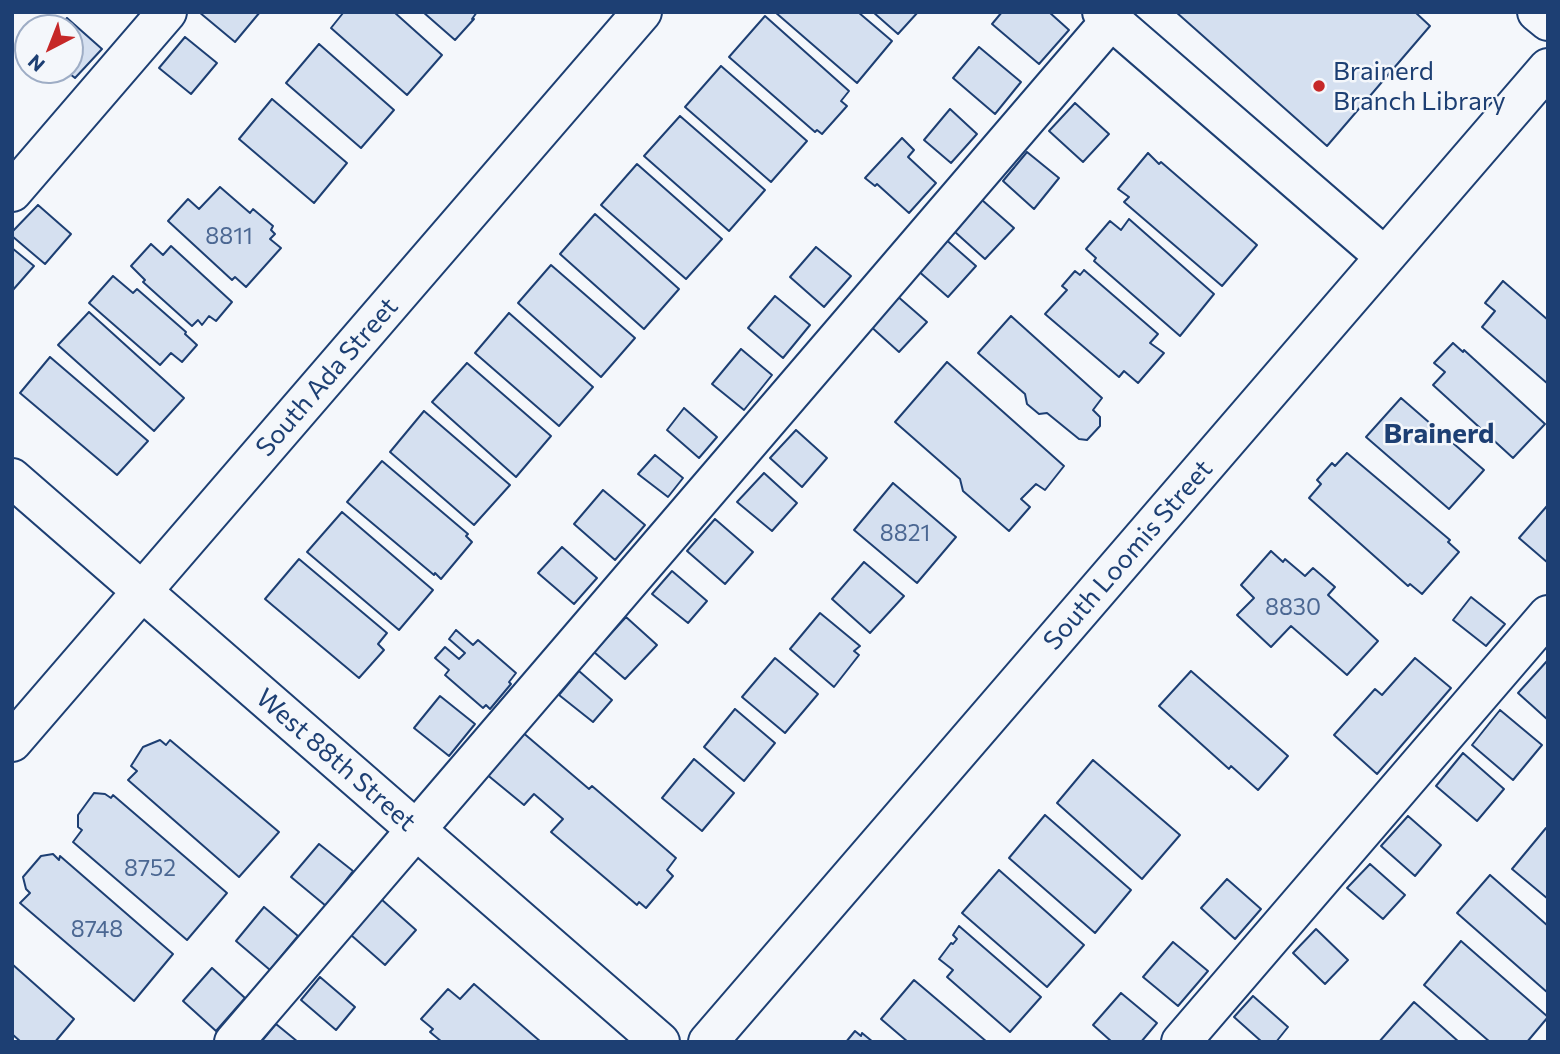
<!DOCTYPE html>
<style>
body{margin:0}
#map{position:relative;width:1560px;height:1054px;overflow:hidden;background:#f4f7fb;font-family:Commissioner,sans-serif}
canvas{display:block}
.frame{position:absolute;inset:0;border:14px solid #1d3f73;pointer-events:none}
.north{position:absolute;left:14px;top:14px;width:70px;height:70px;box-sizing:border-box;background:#f4f7fb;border:2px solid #9eadc5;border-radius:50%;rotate:222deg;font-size:19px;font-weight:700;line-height:28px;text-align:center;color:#1d3f73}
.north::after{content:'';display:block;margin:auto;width:24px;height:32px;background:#c62828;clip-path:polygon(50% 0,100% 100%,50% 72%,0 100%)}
</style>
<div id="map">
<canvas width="1560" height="1054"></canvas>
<div class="frame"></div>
<div class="north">N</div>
</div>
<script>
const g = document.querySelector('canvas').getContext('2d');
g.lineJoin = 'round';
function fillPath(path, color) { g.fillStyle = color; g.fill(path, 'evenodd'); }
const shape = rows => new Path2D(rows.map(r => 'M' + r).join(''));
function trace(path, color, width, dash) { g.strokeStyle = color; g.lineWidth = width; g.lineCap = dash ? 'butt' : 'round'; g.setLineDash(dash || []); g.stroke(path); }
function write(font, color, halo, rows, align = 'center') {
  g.font = font + ' Commissioner,sans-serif'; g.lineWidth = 5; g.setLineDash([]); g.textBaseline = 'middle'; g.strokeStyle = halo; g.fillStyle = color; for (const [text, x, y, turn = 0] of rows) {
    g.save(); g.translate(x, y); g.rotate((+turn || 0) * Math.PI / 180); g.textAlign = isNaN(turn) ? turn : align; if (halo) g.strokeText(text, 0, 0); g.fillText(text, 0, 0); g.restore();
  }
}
const building = shape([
 [199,12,260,12,235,42,199,12],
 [341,12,394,12,442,55,407,95,331,28,343,13,341,12],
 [423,12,477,12,472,19,474,19,455,40,423,12],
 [775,12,858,12,892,41,857,83,775,12],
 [873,12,918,12,898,34,873,12],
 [1002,12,1049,12,1069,30,1039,64,992,24,1002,12],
 [1176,12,1415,12,1430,26,1327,146,1176,12],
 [765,16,849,91,841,101,847,106,822,134,817,130,815,132,729,57,765,16],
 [67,18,102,49,75,78,65,70,70,70,70,28,58,28,67,18],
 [185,37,217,63,191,94,159,68,185,37],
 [319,44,394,110,361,148,286,83,319,44],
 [979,47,1021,82,995,114,953,78,979,47],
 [721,66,807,141,771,182,685,107,721,66],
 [272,99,347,163,314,203,239,139,272,99],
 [1075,103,1109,134,1083,162,1049,131,1075,103],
 [950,109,977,134,951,163,924,140,950,109],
 [680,116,765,190,729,231,644,156,680,116],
 [902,138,914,150,908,157,936,183,909,213,877,184,875,186,865,178,902,138],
 [1027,152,1059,178,1034,209,1003,181,1027,152],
 [1148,153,1159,164,1161,162,1257,245,1222,286,1124,202,1129,197,1118,189,1148,153],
 [637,164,722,239,686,279,601,205,637,164],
 [220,187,250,213,253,209,273,226,271,230,275,234,270,239,281,248,246,287,235,277,232,280,168,221,188,199,199,209,220,187],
 [982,200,1014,228,985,259,955,232,982,200],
 [38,205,71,234,45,264,12,236,12,232,38,205],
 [595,214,679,289,644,329,560,254,595,214],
 [1129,219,1214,294,1180,336,1094,261,1096,258,1086,249,1110,221,1121,230,1129,219],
 [943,237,976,266,948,297,916,269,943,237],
 [151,244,163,255,171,246,232,302,216,321,209,316,202,325,198,320,192,326,143,282,145,280,131,266,151,244],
 [816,247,851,276,824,307,790,277,816,247],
 [12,248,34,266,12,291,12,248],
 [551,265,635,338,601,377,518,303,551,265],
 [1084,270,1158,334,1150,343,1164,353,1138,383,1124,371,1119,377,1045,314,1067,290,1062,286,1075,271,1080,275,1084,270],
 [113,276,133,293,137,289,186,332,185,334,197,345,182,362,171,353,160,365,89,303,113,276],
 [1503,281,1548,320,1548,384,1482,327,1495,311,1485,303,1503,281],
 [896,295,927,322,899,352,868,324,896,295],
 [775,296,810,325,783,358,748,328,775,296],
 [89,312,184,398,154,431,58,345,89,312],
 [509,313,593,387,559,426,475,353,509,313],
 [1011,316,1102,398,1093,410,1100,417,1100,426,1087,440,1079,439,1047,413,1039,414,1027,404,1025,394,978,353,1011,316],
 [1453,343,1463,352,1464,350,1545,424,1513,458,1433,385,1445,372,1434,363,1453,343],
 [741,349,772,375,744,410,712,384,741,349],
 [50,357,148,441,117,475,20,393,50,357],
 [947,362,1064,466,1045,490,1036,484,1021,499,1030,507,1009,531,963,491,960,479,895,422,947,362],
 [467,363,551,436,516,477,432,402,467,363],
 [1401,398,1484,470,1449,509,1366,437,1401,398],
 [684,408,717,437,699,458,667,430,684,408],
 [424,411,510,485,474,525,390,452,424,411],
 [796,430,827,458,802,487,770,458,796,430],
 [1347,453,1450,540,1448,542,1459,552,1422,594,1410,584,1408,586,1309,498,1321,484,1317,480,1332,463,1335,466,1347,453],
 [655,455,683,478,668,497,638,474,655,455],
 [382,461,468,534,466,536,472,542,441,579,435,573,434,575,347,502,382,461],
 [764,473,797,503,772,531,737,502,764,473],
 [893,483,956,537,917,583,854,530,893,483],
 [603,490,645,525,615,560,574,524,603,490],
 [1547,506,1548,507,1548,563,1519,538,1547,506],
 [342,512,433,590,399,630,307,552,342,512],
 [715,519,753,552,725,584,687,551,715,519],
 [562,547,597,578,574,604,538,573,562,547],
 [1271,551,1283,562,1285,559,1305,576,1313,568,1335,587,1328,595,1378,641,1347,675,1291,626,1271,647,1237,615,1254,598,1241,585,1271,551],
 [299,559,387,633,378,644,384,650,359,678,265,599,299,559],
 [864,562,904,596,870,633,832,599,864,562],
 [672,571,707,601,688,623,652,594,672,571],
 [1471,597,1505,624,1486,646,1453,620,1471,597],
 [820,613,860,646,854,651,859,655,834,687,790,649,820,613],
 [626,617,657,645,625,679,594,652,626,617],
 [456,630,473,645,478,640,516,673,509,682,511,684,490,709,486,705,483,708,445,675,449,670,435,658,445,647,459,659,465,653,449,639,456,630],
 [775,658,818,694,785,733,742,697,775,658],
 [1415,658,1451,688,1377,774,1334,735,1375,689,1382,695,1415,658],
 [1547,661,1548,661,1548,720,1518,693,1547,661],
 [579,671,612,700,593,722,559,695,579,671],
 [1191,671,1288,756,1258,790,1231,766,1229,769,1159,706,1191,671],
 [440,696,475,724,449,756,414,728,440,696],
 [735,709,775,743,744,781,704,747,735,709],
 [1500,710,1542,745,1513,780,1472,745,1500,710],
 [521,731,589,789,592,786,676,858,667,870,673,876,646,908,639,902,637,905,551,832,563,819,534,794,524,805,485,773,521,731],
 [160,740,166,745,170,740,279,832,239,877,128,780,137,771,131,766,143,747,160,740],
 [1463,753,1504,789,1477,821,1436,786,1463,753],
 [694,759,734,793,702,831,662,798,694,759],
 [1093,760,1180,835,1142,879,1057,803,1093,760],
 [94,793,105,794,111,798,113,795,227,893,187,940,73,842,82,830,78,827,78,815,94,793],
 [1045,815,1131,890,1095,933,1009,858,1045,815],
 [1408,816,1441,845,1415,876,1381,846,1408,816],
 [1546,828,1548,829,1548,899,1512,869,1546,828],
 [319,844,353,871,326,906,291,877,319,844],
 [53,854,59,860,60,856,173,954,134,1001,20,903,30,893,26,889,23,877,41,856,53,854],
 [1370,864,1405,895,1383,919,1347,888,1370,864],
 [999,870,1084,945,1047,987,962,913,999,870],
 [1490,875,1548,926,1548,993,1457,913,1490,875],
 [1227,879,1261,909,1235,939,1201,908,1227,879],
 [381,899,416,930,385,965,351,935,381,899],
 [264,907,298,936,270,970,236,941,264,907],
 [959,926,1041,997,1010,1032,947,977,953,970,939,959,951,943,953,944,957,939,953,935,959,926],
 [1316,929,1348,960,1325,984,1293,953,1316,929],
 [1461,941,1548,1017,1527,1042,1490,1042,1424,985,1461,941],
 [1173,942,1208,971,1178,1006,1143,977,1173,942],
 [12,964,74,1019,55,1042,21,1042,12,1034,12,964],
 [212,968,245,998,216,1031,183,1001,212,968],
 [320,977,355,1007,336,1030,301,1000,320,977],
 [914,980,987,1042,908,1042,881,1019,914,980],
 [474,984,541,1042,442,1042,430,1032,433,1029,421,1019,448,989,460,999,474,984],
 [1121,993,1157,1023,1141,1042,1112,1042,1093,1025,1121,993],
 [1253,996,1288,1027,1276,1042,1262,1042,1234,1017,1253,996],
 [1414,1002,1459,1042,1379,1042,1414,1002],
 [276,1024,298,1042,261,1042,276,1024],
 [855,1031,861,1036,862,1033,873,1042,846,1042,855,1031]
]);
fillPath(building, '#d5e0f0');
trace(building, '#1d3f73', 2);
const minor = shape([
 [1102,12,1385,257],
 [1537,12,1548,21],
 [12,192,167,12],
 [12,478,660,1042],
 [12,742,642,12],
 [234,1042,1111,20],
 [708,1042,1548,68],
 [1181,1042,1548,615]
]);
trace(minor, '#1d3f73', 42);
trace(minor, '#f4f7fb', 38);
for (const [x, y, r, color] of [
 [1319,86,7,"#c62828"]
]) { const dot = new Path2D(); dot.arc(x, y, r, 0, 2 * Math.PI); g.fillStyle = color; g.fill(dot); trace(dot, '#f4f7fb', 2.5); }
write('23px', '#4b6792', null, [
 ["8811",229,236],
 ["8821",905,533],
 ["8830",1293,607],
 ["8752",150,868],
 ["8748",97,929]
]);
write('26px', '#1d3f73', '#f4f7fb', [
 ["Brainerd",1333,71],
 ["Branch Library",1333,101]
], 'left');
write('26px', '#1d3f73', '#f4f7fb', [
 ["South Ada Street",327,377,-49],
 ["South Loomis Street",1128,555,-49],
 ["West 88th Street",336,760,41]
]);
write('bold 28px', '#1d3f73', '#f4f7fb', [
 ["Brainerd",1439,434]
]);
</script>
